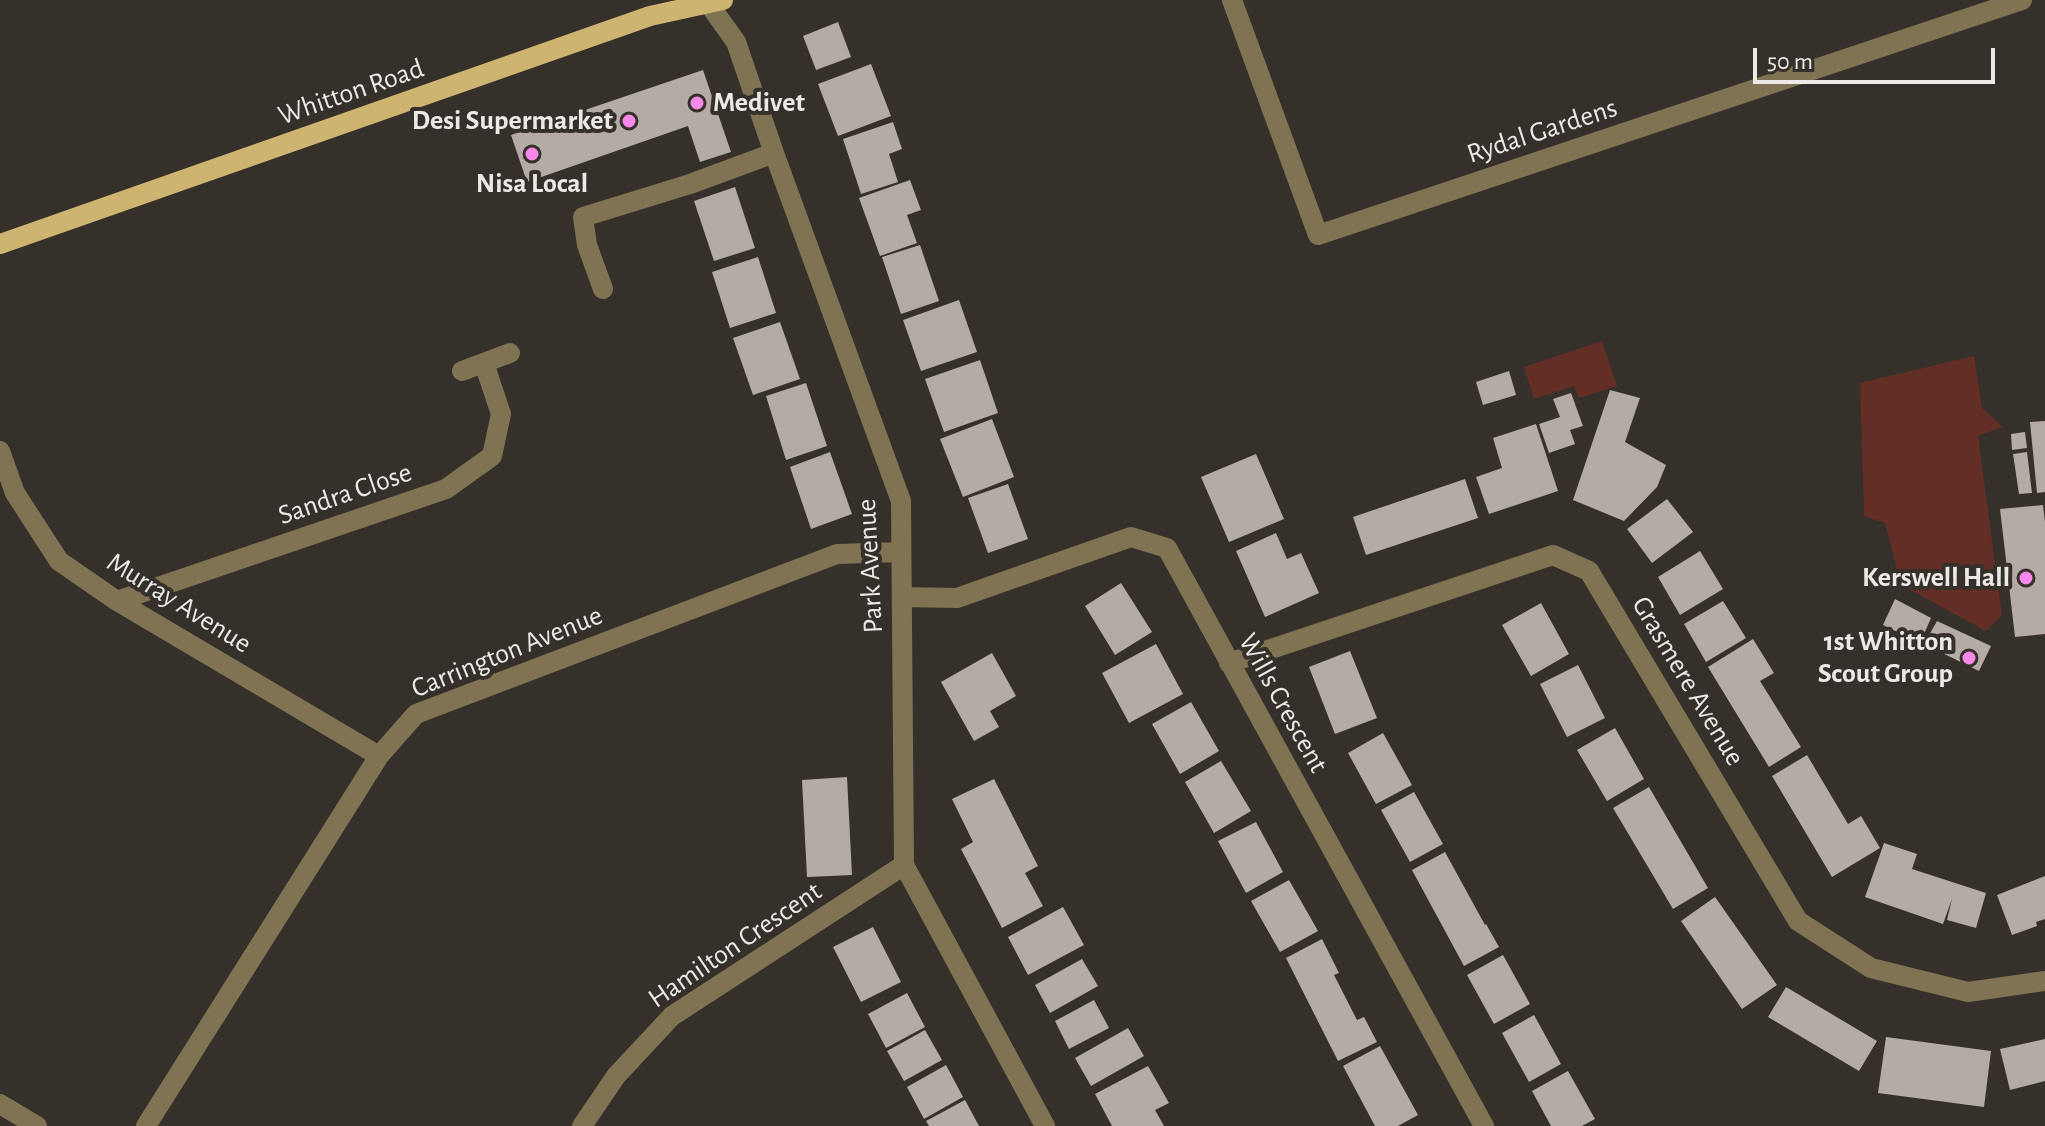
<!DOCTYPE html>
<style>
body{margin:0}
#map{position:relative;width:2045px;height:1126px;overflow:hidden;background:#36302a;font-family:"Alegreya Sans",sans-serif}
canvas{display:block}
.scale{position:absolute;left:1753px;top:48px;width:242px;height:36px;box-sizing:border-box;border:4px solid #edeae6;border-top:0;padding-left:10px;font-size:24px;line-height:28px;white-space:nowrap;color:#edeae6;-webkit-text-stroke:6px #36302a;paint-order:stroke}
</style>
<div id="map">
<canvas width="2045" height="1126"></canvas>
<div class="scale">50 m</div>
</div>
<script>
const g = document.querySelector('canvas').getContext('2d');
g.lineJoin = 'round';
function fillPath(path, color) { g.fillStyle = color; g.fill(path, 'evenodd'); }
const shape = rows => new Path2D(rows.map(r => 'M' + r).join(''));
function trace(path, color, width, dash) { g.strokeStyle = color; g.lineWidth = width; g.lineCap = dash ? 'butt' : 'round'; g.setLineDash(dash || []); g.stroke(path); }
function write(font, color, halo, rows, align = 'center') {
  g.font = font + ' "Alegreya Sans",sans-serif'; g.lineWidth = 8; g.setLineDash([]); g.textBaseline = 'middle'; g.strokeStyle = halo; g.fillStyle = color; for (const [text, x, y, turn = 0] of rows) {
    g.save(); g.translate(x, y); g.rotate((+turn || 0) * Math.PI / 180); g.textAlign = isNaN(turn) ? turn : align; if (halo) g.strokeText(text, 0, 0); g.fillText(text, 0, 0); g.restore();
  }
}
fillPath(shape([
 [1602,341,1617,386,1579,398,1574,386,1534,399,1524,367],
 [1974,356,1982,408,2003,427,1978,436,2002,615,1986,631,1901,585,1885,523,1864,516,1860,383]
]), '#632e25');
fillPath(shape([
 [838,22,851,57,816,70,803,36],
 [871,64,891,116,838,136,818,84],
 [703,70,731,152,700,162,688,126,527,182,511,135],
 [893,122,902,149,889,154,898,182,861,194,843,139],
 [910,180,921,210,907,215,917,243,880,256,859,198],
 [735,187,755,248,714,261,694,201],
 [920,245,939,301,901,314,882,257],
 [758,257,776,313,730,328,712,272],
 [959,300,977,352,921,371,903,320],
 [780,322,800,379,753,395,733,338],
 [980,360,998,413,944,432,925,379],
 [1509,371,1516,395,1483,405,1476,382],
 [806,383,827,446,786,460,766,396],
 [1610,390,1640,398,1625,442,1666,465,1657,487,1624,521,1573,500],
 [1571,393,1583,426,1570,430,1575,444,1549,453,1539,424,1560,417,1553,399],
 [992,419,1014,477,963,497,940,439],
 [2045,421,2045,492,2037,493,2030,422],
 [1536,424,1558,491,1489,514,1476,477,1502,468,1493,438],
 [2025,432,2027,448,2012,450,2011,434],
 [830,452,852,514,811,529,790,467],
 [2027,452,2032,493,2019,494,2013,454],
 [1256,454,1284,519,1229,542,1201,477],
 [1465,479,1478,518,1366,555,1353,517],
 [1008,484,1028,539,988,553,968,498],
 [1667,499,1693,532,1652,563,1627,529],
 [2043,505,2045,522,2045,634,2015,637,2000,509],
 [1276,533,1287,559,1301,553,1319,593,1265,617,1236,551],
 [1700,551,1723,589,1680,615,1658,577],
 [1121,583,1152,632,1115,655,1085,606],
 [1895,599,1931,618,1920,643,1883,625],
 [1723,601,1746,638,1706,662,1684,624],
 [1541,603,1569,654,1531,676,1502,625],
 [1937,621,1991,646,1979,671,1924,644],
 [1753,639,1774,673,1760,681,1801,747,1769,767,1708,667],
 [1156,644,1183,694,1129,723,1102,673],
 [1350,651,1377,718,1335,734,1309,667],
 [992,653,1016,696,990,711,999,727,974,741,941,682],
 [1578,665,1605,718,1567,737,1540,684],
 [1191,702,1219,751,1180,774,1152,724],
 [1615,728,1644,779,1607,801,1577,750],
 [1383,733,1412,785,1376,804,1348,753],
 [1807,755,1848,824,1861,816,1880,848,1832,877,1772,776],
 [1221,761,1251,811,1214,833,1185,782],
 [847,777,852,875,807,877,802,780],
 [994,779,1038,866,1025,873,1043,906,1002,928,961,849,973,842,952,799],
 [1649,787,1708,888,1673,909,1613,808],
 [1414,792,1443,844,1410,862,1381,810],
 [1256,822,1283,872,1246,893,1218,841],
 [1884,843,1917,854,1912,869,1986,893,1976,928,1947,920,1952,899,1943,924,1865,897],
 [1445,852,1485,925,1486,924,1499,947,1464,966,1412,870],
 [2045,876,2045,919,2036,922,2037,926,2012,935,1997,895],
 [1289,880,1318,931,1280,952,1251,901],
 [1715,897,1777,985,1742,1009,1681,921],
 [1063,907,1084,945,1028,975,1008,937],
 [873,927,901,982,861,1002,833,947],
 [1322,939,1339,973,1334,975,1357,1020,1364,1017,1377,1042,1338,1061,1286,958],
 [1503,955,1530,1004,1494,1024,1467,975],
 [1082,959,1098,986,1050,1013,1035,985],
 [1786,987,1877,1041,1859,1071,1768,1017],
 [907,993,925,1027,886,1048,868,1014],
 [1094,1000,1109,1028,1069,1049,1055,1021],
 [1534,1015,1561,1064,1529,1082,1502,1033],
 [1128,1028,1144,1056,1091,1086,1075,1058],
 [925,1030,942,1060,904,1081,887,1051],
 [1886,1037,1991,1051,1984,1107,1878,1093],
 [2045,1039,2045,1081,2010,1090,2000,1049],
 [1380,1046,1418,1115,1398,1126,1375,1126,1343,1066],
 [946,1065,963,1097,924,1119,907,1087],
 [1148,1066,1169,1103,1155,1110,1164,1126,1112,1126,1095,1094],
 [1568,1071,1595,1119,1582,1126,1551,1126,1532,1091],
 [965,1100,979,1126,929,1126,926,1121]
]), '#b5aba6');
trace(shape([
 [706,0,736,42,774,153,901,501,904,865,1045,1126],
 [1232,0,1318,235,2022,0],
 [603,289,587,245,583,217,690,184,774,153],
 [462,371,510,353],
 [0,451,15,493,59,561,117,601,379,756],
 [902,597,957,598,1131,537,1167,548,1484,1126],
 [117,601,446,489,492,456,501,414,484,363],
 [1229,663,1553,555,1589,571,1798,921,1871,968,1968,992,2045,981],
 [0,1104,37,1126],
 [146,1126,379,756,416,714,837,554,901,552],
 [582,1126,616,1076,672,1016,904,865]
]), '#7f7353', 20);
trace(shape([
 [0,244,650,16,723,0]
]), '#cdb470', 20);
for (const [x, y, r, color] of [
 [697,103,8,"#f888e9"],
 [629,121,8,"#f888e9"],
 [532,154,8,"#f888e9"],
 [2026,578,8,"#f888e9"],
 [1969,658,8,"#f888e9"]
]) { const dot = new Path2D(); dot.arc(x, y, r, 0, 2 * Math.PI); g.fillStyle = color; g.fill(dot); trace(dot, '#36302a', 3); }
write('28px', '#edeae6', '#36302a', [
 ["Whitton Road",351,92,-19],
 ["Rydal Gardens",1542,131,-18],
 ["Sandra Close",345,494,-19],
 ["Park Avenue",870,566,-93],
 ["Murray Avenue",179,603,32],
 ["Carrington Avenue",507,652,-22],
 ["Grasmere Avenue",1688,681,59],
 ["Wills Crescent",1283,703,61],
 ["Hamilton Crescent",735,945,-34]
]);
write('bold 28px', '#edeae6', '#36302a', [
 ["Medivet",713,103,"left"],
 ["Desi Supermarket",613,121],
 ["Nisa Local",532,184,"center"],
 ["Kerswell Hall",2010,578],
 ["1st Whitton",1953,642],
 ["Scout Group",1953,674]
], 'right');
</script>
